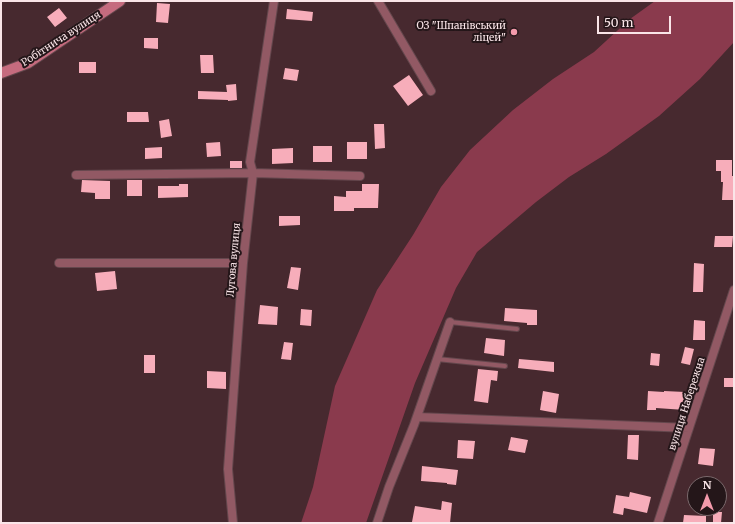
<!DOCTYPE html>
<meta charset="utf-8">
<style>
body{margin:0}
#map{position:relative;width:735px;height:524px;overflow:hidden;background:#47292f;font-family:Merriweather,serif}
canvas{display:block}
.frame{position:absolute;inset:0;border:2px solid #fae5e8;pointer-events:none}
.north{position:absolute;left:687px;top:476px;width:40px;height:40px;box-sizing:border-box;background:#241619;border:1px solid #7a696c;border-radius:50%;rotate:0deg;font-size:11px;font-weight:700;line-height:16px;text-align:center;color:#fae5e8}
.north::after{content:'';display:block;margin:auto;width:14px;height:18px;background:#f39aab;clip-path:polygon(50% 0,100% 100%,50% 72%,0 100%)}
.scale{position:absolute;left:597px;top:16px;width:74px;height:18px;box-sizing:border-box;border:2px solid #fae5e8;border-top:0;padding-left:5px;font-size:12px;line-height:14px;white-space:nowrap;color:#fae5e8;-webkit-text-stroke:3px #241619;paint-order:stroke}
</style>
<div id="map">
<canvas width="735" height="524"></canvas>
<div class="frame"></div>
<div class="north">N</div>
<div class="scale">50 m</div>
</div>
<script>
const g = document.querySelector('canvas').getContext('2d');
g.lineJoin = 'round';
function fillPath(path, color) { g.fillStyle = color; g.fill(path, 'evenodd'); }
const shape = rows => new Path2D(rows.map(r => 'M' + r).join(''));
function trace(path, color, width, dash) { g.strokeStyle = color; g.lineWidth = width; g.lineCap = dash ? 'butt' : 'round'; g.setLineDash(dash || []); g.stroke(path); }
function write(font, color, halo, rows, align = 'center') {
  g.font = font + ' Merriweather,serif'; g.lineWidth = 4; g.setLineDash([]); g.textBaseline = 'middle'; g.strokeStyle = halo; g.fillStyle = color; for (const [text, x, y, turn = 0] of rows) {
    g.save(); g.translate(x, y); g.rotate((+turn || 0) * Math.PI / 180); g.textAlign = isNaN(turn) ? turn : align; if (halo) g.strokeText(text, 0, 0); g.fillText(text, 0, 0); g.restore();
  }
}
fillPath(shape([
 [655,1,734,1,734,42,700,79,659,116,606,154,569,177,536,202,477,252,456,288,415,383,366,523,301,523,313,487,335,386,377,290,413,235,441,187,470,150,513,110,553,79,594,52,630,19]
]), '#8a3a4d');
fillPath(shape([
 [157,3,170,4,168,23,156,22],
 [59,8,67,18,55,27,47,17],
 [287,9,313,12,312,21,286,19],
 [144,38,158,38,158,49,144,48],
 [200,55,213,55,214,73,201,73],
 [79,62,96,62,96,73,79,73],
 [285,68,299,70,297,81,283,79],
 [409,75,423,95,408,106,393,86],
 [236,84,237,100,228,101,228,100,198,99,198,91,227,92,226,85],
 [127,112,148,112,149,122,127,122],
 [169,119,172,136,161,138,159,121],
 [374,124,384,124,385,148,375,149],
 [220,142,221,156,207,157,206,143],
 [347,142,367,142,367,159,347,159],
 [313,146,332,146,332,162,313,162],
 [162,147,162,158,145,159,145,148],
 [293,148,293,163,272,164,272,149],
 [716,160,732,160,732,176,734,176,733,193,734,193,734,200,722,200,723,182,721,182,721,171,716,171],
 [230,161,242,161,242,168,230,168],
 [82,180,110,181,110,199,95,199,95,193,81,192],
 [127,180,142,180,142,196,127,196],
 [179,184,188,184,188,197,158,198,158,186,179,186],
 [362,184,379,184,378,208,354,208,354,211,334,211,334,196,346,197,346,191,362,191],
 [279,216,300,216,300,225,279,226],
 [715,236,733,236,732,247,714,247],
 [694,263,704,264,703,292,693,292],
 [291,267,301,268,298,290,287,288],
 [115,271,117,289,97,291,95,273],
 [260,305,278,307,277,325,258,324],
 [505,308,537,310,537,325,527,325,527,323,504,321],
 [301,309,312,310,311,326,300,325],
 [694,320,705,321,705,340,693,340],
 [486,338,505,340,504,356,484,353],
 [284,342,293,343,291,360,281,359],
 [685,347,694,349,690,365,681,363],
 [651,353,660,354,659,366,650,365],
 [144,355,155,355,155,373,144,373],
 [519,359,554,362,554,372,518,368],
 [478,369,498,371,497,381,491,380,488,403,474,401],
 [207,371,226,372,226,389,207,388],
 [724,378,734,378,734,387,724,387],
 [543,391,559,394,556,413,540,410],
 [648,391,664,392,664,391,685,392,685,410,656,408,656,410,647,410],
 [628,435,639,435,638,460,627,459],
 [511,437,528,440,525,453,508,450],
 [458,440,475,441,473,459,457,458],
 [700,448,715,449,713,466,698,464],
 [422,466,458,470,456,485,447,484,447,483,421,481],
 [630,492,651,497,647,513,624,508,623,515,613,513,616,495,629,497],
 [442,501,452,503,450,523,421,523,412,522,415,506,441,510],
 [713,512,722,512,721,523,713,523],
 [684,515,706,516,706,523,683,523]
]), '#f7adba');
const lane = shape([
 [450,322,517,329],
 [437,359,505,366]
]);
const street = shape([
 [378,1,431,91],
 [76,175,253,173,360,176],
 [59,263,243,263],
 [417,417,689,428],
 [233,523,228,469,243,263,253,173,250,162,274,1],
 [377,523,389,487,414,425,450,322],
 [658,523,734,290]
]);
const secondary = shape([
 [1,73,28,63,120,1]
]);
trace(lane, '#64474d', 6);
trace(street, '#64474d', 10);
trace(secondary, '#64474d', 12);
trace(lane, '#925964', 4);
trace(street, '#925964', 8);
trace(secondary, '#c56b7e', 10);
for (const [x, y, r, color] of [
 [514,32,4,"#f39aab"]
]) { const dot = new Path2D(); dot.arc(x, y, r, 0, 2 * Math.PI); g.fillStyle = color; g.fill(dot); trace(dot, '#241619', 1.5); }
write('10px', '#fae5e8', '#241619', [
 ["ОЗ \"Шпанівський",506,26],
 ["ліцей\"",506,38]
], 'right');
write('10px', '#fae5e8', '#241619', [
 ["Робітнича вулиця",61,39,-33],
 ["Лугова вулиця",234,260,-85],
 ["вулиця Набережна",687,404,-72]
]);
</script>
